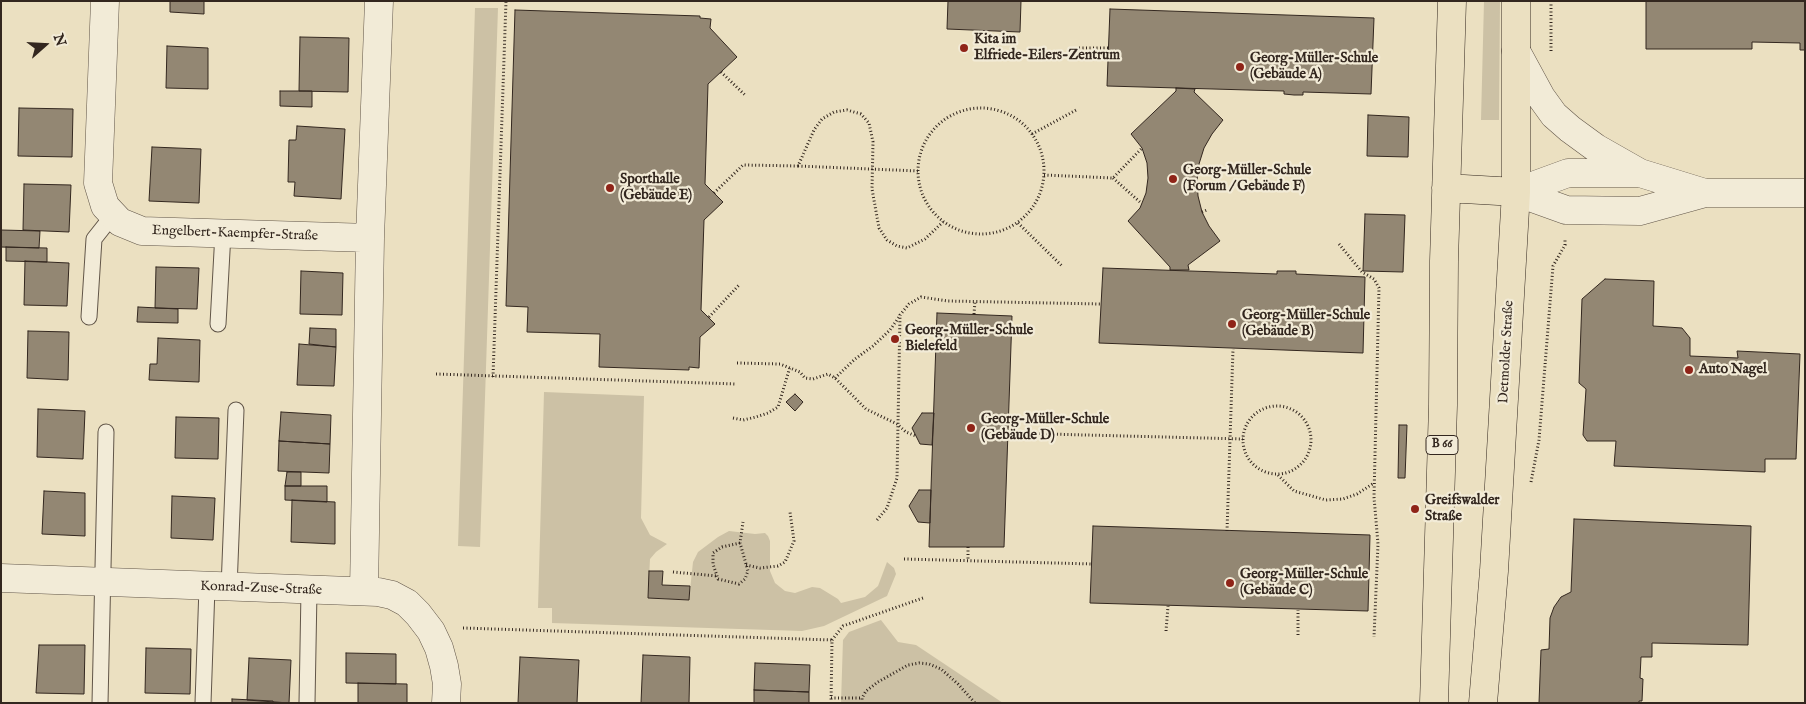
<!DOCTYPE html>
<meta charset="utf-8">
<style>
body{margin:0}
#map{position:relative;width:1806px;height:704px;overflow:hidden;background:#ebe0c1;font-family:"IM FELL English",serif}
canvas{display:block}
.frame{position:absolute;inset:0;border:2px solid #33271f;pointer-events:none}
.north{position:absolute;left:20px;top:20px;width:50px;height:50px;-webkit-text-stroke:4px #f2ebd7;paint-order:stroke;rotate:71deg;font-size:14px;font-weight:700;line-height:20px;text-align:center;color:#33271f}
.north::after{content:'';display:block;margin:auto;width:18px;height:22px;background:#33271f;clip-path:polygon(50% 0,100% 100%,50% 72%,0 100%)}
</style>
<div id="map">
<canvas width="1806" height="704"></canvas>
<div class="frame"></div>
<div class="north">N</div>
</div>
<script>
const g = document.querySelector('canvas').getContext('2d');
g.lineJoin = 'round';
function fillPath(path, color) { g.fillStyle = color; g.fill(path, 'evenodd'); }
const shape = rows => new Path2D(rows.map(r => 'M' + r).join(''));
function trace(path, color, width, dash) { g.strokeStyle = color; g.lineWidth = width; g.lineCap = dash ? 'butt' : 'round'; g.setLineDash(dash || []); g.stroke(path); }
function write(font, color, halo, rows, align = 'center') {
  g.font = font + ' "IM FELL English",serif'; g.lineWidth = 4.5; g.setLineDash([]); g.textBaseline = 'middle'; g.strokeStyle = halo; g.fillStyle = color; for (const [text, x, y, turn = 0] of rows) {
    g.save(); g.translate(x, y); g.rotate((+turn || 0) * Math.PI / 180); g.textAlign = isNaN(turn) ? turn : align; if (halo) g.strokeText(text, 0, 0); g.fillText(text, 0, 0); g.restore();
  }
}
fillPath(shape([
 [1484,1,1500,1,1499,120,1481,120],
 [475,8,498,8,480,547,458,546],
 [544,392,644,396,641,518,650,535,667,544,656,552,650,559,648,598,689,600,693,562,698,552,718,537,729,531,755,534,765,533,768,536,770,541,770,571,775,583,785,591,795,593,812,587,820,588,838,599,841,603,865,597,878,586,887,562,894,568,896,574,887,596,824,626,802,631,552,623,552,608,538,608],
 [881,620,898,642,916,645,1003,703,841,703,843,640,849,632]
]), '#ccc1a5');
const building = shape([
 [170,1,204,1,204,14,170,12,170,1],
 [948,1,1021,1,1020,32,947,29,948,1],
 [1646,1,1805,1,1805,50,1800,50,1800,43,1752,42,1752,49,1646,49,1646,1],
 [1110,9,1374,18,1371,94,1303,92,1303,95,1294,95,1284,94,1284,91,1107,86,1110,9],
 [515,10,700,16,700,18,711,19,710,28,737,57,708,84,705,184,723,202,704,220,701,310,715,324,700,337,699,368,689,367,689,370,599,367,600,334,527,332,528,307,506,306,515,10],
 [300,37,349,38,348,92,299,91,300,37],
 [167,46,208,48,208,89,166,88,167,46],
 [1176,88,1195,89,1194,92,1223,120,1212,134,1204,148,1199,164,1197,180,1198,196,1202,212,1209,226,1220,241,1188,265,1189,270,1170,270,1170,267,1128,221,1140,208,1146,193,1148,178,1147,163,1142,148,1131,134,1176,91,1176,88],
 [280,91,312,91,312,107,280,106,280,91],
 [19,108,73,109,72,157,18,156,19,108],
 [1368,115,1409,117,1408,157,1367,156,1368,115],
 [297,126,345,129,341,199,294,196,295,182,288,182,289,140,296,140,297,126],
 [152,147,201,149,199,203,149,201,152,147],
 [24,184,71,185,69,232,23,230,24,184],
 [1365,214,1405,215,1403,272,1363,271,1365,214],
 [1,230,40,231,39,248,1,247,1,230],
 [6,247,47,248,47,262,6,261,6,247],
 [25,261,69,263,67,306,24,305,25,261],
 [156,267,199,268,197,309,155,308,156,267],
 [1103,268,1277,274,1277,271,1296,271,1296,274,1365,277,1363,353,1099,343,1103,268],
 [301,271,343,273,342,315,300,314,301,271],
 [1605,279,1654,281,1653,326,1682,328,1690,338,1690,356,1738,358,1737,351,1800,354,1796,459,1765,459,1765,472,1614,466,1616,441,1587,441,1583,435,1586,389,1579,383,1582,299,1605,279],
 [138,307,178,309,178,323,137,322,138,307],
 [937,313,1012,316,1004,547,929,547,937,313],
 [310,328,336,329,336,347,309,344,310,328],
 [28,331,69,332,68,380,27,378,28,331],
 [158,338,200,340,199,382,149,380,150,364,157,364,158,338],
 [299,344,336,347,334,386,297,385,299,344],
 [795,394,803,402,795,411,786,402,795,394],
 [38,409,85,411,83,459,37,457,38,409],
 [281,412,331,415,330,444,279,441,281,412],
 [922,413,934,413,932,445,920,444,912,428,922,413],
 [176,417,219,418,218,459,175,458,176,417],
 [1399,425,1407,425,1405,478,1398,478,1399,425],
 [279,441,330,444,329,473,278,471,279,441],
 [287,472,301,472,301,486,285,486,287,472],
 [285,486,327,486,327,502,285,500,285,486],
 [919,490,931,490,930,523,918,522,909,506,919,490],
 [44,491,85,493,85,536,42,534,44,491],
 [172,496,215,498,213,540,171,538,172,496],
 [292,500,335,502,335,544,291,542,292,500],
 [1574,519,1751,526,1748,645,1652,643,1652,657,1641,657,1640,678,1643,679,1642,701,1639,701,1639,703,1539,703,1541,650,1549,649,1550,618,1554,607,1561,597,1571,592,1574,519],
 [1093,526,1370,535,1368,611,1090,603,1093,526],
 [649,571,663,571,662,585,690,586,689,600,648,598,649,571],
 [39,645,85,645,84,694,36,693,39,645],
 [146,648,191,649,190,694,145,693,146,648],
 [346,653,396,654,396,684,346,683,346,653],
 [643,655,690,657,689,703,641,703,643,655],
 [520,657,579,660,577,703,518,703,520,657],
 [249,658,291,660,289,703,247,700,249,658],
 [755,663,810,665,809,692,754,690,755,663],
 [358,683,407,684,407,703,358,703,358,683],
 [754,690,809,692,809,703,754,703,754,690],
 [232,699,273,701,273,703,232,703,232,699]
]);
fillPath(building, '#938773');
trace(building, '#33271f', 1);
const lane = shape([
 [89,317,94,239,113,215],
 [218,324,223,233],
 [229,588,236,410],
 [100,703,106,432],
 [203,703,207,587],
 [307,703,309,591]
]);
const street = shape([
 [105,1,98,183,105,206,120,222,142,231,370,238],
 [1516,51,1541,97,1554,115,1570,129,1596,148,1640,173,1705,193],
 [1516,192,1566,210,1640,211,1705,193,1805,193],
 [1516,192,1568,173,1639,173],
 [1,578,378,592,392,595,407,603,418,614,431,631,439,648,444,666,447,684,446,703],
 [364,591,370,238,379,1]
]);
const primary = shape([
 [1446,188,1516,192],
 [1434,703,1443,405,1444,261,1452,1],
 [1483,703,1494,571,1516,192,1516,1]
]);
trace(lane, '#615548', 17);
trace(street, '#615548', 29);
trace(primary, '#33271f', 29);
trace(shape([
 [1551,1,1551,51],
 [1079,48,1108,48],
 [721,72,745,95],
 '918 171a63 63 0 1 1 126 0a63 63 0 1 1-126 0Z',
 [1032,134,1078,109],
 [798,166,918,171],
 [1044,175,1113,178,1142,148],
 [1113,178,1141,203],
 [714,193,743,165,798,166,814,130,822,119,834,112,847,110,861,114,869,123,873,142,872,189,879,228,887,240,897,246,907,248,925,239,943,222],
 [1202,212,1207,210],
 [1018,223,1062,266],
 [1339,244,1362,272,1374,279,1379,288,1374,497,1378,544,1374,637],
 [974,314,975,301],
 [709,317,739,285],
 [737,363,780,364,800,372,805,378,813,379,828,374,835,378,866,409,897,424,906,432,916,436],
 [436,374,736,384],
 [493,377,506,1],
 [835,378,855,359,873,346,890,330,899,317],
 '1243 440a34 34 0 1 1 68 0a34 34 0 1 1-68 0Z',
 [733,418,743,420,756,417,768,413,778,407,790,367],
 [1008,431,1047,434,1243,439],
 [1278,475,1294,491,1326,500,1343,499,1357,494,1374,483],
 [1531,482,1539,440,1553,266,1565,245,1565,238],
 [877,520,887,508,897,478,900,315,909,304,921,297,948,301,1101,304],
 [1227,531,1233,349],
 [740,543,722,547,713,553,713,564,718,579,739,584,745,579,748,571,740,543,743,522],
 [968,547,968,560],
 [904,559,1092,564],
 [746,565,760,568,778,566,785,562,794,541,790,512],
 [673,572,717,576],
 [463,628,832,640],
 [1166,631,1168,606],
 [1298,635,1298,610],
 [831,698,862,698],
 [831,703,832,640,843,626,923,598],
 [862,703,862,698,866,691,878,682,908,665,919,663,929,664,941,669,958,684,975,703]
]), '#33271f', 3, [1, 2.5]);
trace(lane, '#f2ebd7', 15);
trace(street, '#f2ebd7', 28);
trace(primary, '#ebe0c1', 28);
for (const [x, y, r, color] of [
 [964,48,5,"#8f2418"],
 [1240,67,5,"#8f2418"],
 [1173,179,5,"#8f2418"],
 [610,188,5,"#8f2418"],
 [1232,324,5,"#8f2418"],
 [895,339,5,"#8f2418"],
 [1689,370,5,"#8f2418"],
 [971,428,5,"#8f2418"],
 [1415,509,5,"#8f2418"],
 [1230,583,5,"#8f2418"]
]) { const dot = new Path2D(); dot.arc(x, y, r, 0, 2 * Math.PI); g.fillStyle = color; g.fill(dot); trace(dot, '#f2ebd7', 2); }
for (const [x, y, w] of [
 [1442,445,32]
]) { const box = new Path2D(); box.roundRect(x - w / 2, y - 9.5, w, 19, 4); g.fillStyle = '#f2ebd7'; g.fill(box); trace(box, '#33271f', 1); }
write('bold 12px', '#33271f', null, [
 ["B 66",1442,445]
]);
write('bold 14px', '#33271f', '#f2ebd7', [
 ["Kita im",974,40],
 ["Elfriede-Eilers-Zentrum",974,56],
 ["Georg-Müller-Schule",1250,59],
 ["(Gebäude A)",1250,75],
 ["Georg-Müller-Schule",1183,171],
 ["(Forum / Gebäude F)",1183,187],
 ["Sporthalle",620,180],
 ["(Gebäude E)",620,196],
 ["Georg-Müller-Schule",1242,316],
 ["(Gebäude B)",1242,332],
 ["Georg-Müller-Schule",905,331],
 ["Bielefeld",905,347],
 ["Auto Nagel",1699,370],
 ["Georg-Müller-Schule",981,420],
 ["(Gebäude D)",981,436],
 ["Greifswalder",1425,501],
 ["Straße",1425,517],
 ["Georg-Müller-Schule",1240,575],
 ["(Gebäude C)",1240,591]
], 'left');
write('14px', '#33271f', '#f2ebd7', [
 ["Engelbert-Kaempfer-Straße",235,234,2],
 ["Detmolder Straße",1507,352,-87],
 ["Konrad-Zuse-Straße",261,589,2]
]);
</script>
